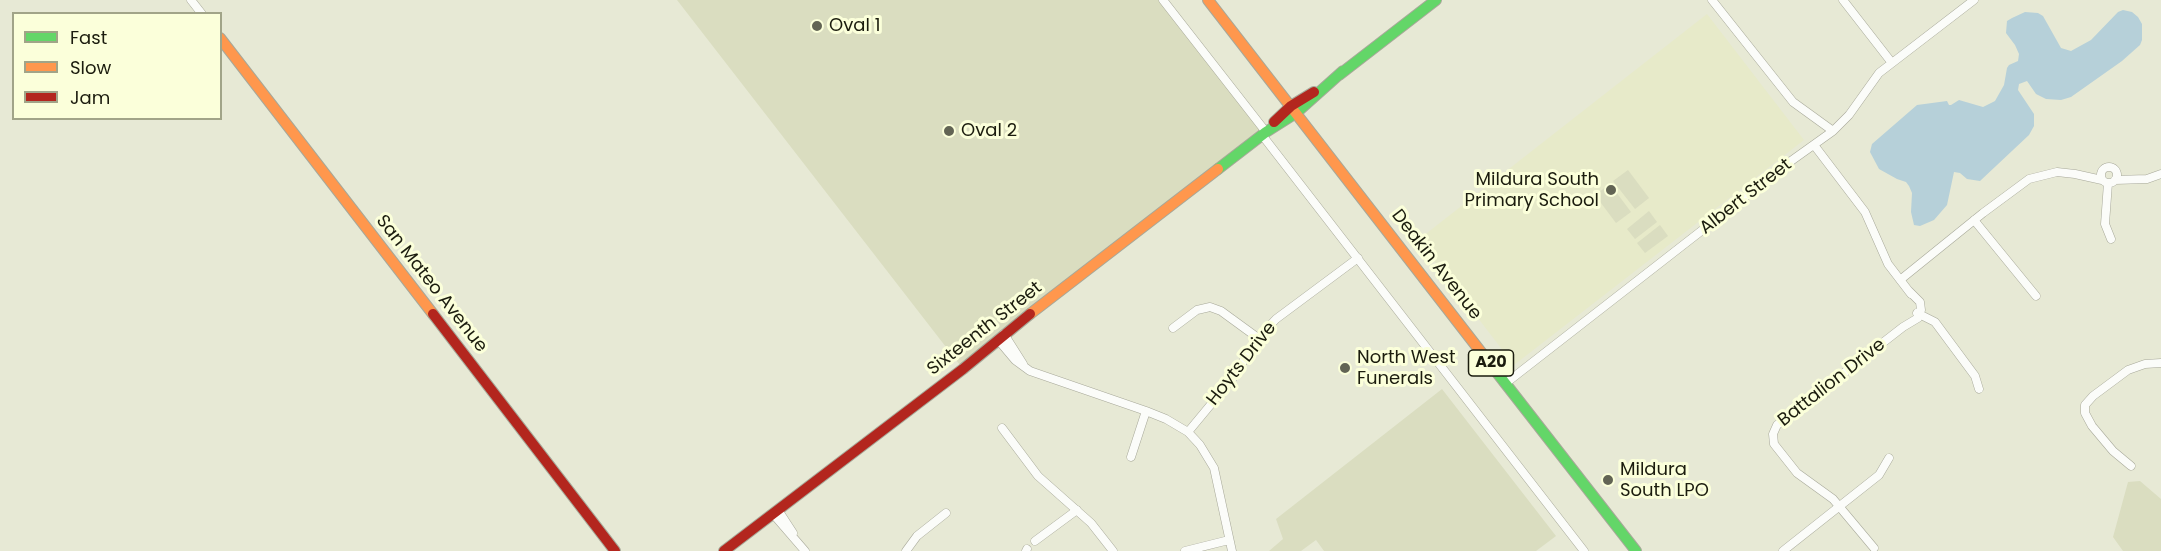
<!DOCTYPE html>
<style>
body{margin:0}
#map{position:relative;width:2161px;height:551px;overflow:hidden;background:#e7e9d5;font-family:Poppins,sans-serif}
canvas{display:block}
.legend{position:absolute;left:12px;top:12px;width:210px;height:108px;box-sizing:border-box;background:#fbffda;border:2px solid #a1a488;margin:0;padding:8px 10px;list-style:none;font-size:18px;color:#1b1c0e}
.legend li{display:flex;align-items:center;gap:12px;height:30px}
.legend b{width:30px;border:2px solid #a1a488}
</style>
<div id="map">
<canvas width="2161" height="551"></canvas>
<ul class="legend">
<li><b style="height:8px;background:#63d668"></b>Fast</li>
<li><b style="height:8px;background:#ff974d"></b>Slow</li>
<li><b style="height:8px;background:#b3261e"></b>Jam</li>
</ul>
</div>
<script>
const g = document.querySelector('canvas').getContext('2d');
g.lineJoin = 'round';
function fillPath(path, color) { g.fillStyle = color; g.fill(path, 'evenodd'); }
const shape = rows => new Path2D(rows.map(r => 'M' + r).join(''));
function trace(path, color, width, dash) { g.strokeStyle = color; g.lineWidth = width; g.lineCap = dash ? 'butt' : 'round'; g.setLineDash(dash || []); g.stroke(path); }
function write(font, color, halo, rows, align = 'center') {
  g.font = font + ' Poppins,sans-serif'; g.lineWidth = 6; g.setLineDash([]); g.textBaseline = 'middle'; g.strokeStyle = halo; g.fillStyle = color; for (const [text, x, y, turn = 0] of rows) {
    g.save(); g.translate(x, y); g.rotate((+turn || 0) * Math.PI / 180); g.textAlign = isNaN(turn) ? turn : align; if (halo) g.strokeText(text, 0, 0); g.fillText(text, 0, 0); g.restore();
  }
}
fillPath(shape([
 [1707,14,1804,140,1514,365,1418,240]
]), '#e7eac9');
fillPath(shape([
 [677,0,1163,0,1266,132,963,369],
 [1628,170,1649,198,1635,209,1613,181],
 [1610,184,1631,212,1616,223,1595,195],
 [1649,211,1657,222,1635,239,1627,229],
 [1660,225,1668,236,1645,253,1637,243],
 [1442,389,1556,536,1536,551,1324,551,1316,540,1301,551,1269,551,1283,539,1276,519],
 [2140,481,2161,499,2161,551,2123,551,2113,537,2128,482]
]), '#daddc0');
fillPath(shape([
 [2123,10,2132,12,2138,17,2142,24,2142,40,2140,45,2122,61,2071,97,2061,100,2046,99,2036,94,2027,81,2019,84,2018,90,2034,114,2034,126,2029,135,1980,181,1967,179,1960,173,1954,172,1947,205,1934,220,1920,226,1914,225,1911,212,1912,193,1909,186,1906,182,1897,179,1879,169,1870,152,1872,144,1917,105,1947,101,1949,105,1951,105,1959,100,1983,107,1995,101,2004,85,2007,68,2009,65,2018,61,2019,54,2015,45,2006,33,2007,21,2012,18,2025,12,2038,13,2043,16,2061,48,2071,51,2091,40,2118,12]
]), '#b6d0d9');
const street = shape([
 [191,0,202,14],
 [1163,0,1266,132],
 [1712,0,1793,102,1833,131],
 [1843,0,1892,63],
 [1262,135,1584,551],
 [1814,145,1865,212,1888,264,1911,294],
 '2101 175a8 8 0 1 1 16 0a8 8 0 1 1-16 0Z',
 [2115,180,2147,179,2161,174],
 [2108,183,2105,224,2111,239],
 [1974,220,2036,296],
 [1900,280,1983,213,2029,179,2057,172,2075,174,2102,180],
 [1917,313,1935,322,1975,376,1979,389],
 [1173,328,1197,310,1210,307,1221,311,1258,338],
 [1004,334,1023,364],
 [999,341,1015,360,1030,371,1146,411,1166,419,1188,432,1200,445,1214,468,1232,551],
 [1506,383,1791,161,1833,131,1849,115,1879,73,1974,0],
 [1002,428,1038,476,1091,523,1113,551],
 [1188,432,1232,379,1258,338,1276,319,1358,258],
 [1131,457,1146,411],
 [2131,466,2113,451,2092,426,2085,413,2085,405,2093,396,2128,370,2145,364,2161,363],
 [778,510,793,533],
 [773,514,805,551],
 [1035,541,1077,510],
 [1874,548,1833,499,1797,473,1774,444,1773,434,1777,425,1903,327,1918,318,1921,310,1920,302,1909,291],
 [906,551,917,536,946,513],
 [1026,551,1027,549],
 [1185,551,1229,540],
 [1783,551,1879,475,1889,458]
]);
const fast = shape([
 [1339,75,1436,0],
 [1218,169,1266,132,1296,113,1343,71],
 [1491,365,1636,551]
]);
const slow = shape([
 [1208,0,1491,365],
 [220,38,433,314],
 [1030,314,1218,169]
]);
const jam = shape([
 [1274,122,1291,106,1314,92],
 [433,314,615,551],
 [724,551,963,369,1030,314]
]);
trace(street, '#a7a899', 9);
trace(fast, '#a7a899', 12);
trace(slow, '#a7a899', 12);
trace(jam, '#a7a899', 12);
trace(street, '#fbfcf9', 8);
trace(fast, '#63d668', 10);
trace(slow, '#ff974d', 10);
trace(jam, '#b3261e', 10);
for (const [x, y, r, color] of [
 [817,26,6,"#626454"],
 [949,131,6,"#626454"],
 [1611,190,6,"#626454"],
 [1345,368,6,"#626454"],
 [1608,480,6,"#626454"]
]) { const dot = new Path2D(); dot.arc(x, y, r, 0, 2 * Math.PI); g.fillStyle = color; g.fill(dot); trace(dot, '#fbffda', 2); }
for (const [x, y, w] of [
 [1491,363,45]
]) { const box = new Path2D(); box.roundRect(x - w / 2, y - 13, w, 26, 4.5); g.fillStyle = '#fbffda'; g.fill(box); trace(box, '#1b1c0e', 1.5); }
write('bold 16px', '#1b1c0e', null, [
 ["A20",1491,363]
]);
write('18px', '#1b1c0e', '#fbffda', [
 ["Oval 1",829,26],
 ["Oval 2",961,131],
 ["Mildura South",1599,180,"right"],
 ["Primary School",1599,201,"right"],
 ["North West",1357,358],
 ["Funerals",1357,379],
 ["Mildura",1620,470],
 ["South LPO",1620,491]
], 'left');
write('18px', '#1b1c0e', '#fbffda', [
 ["Albert Street",1746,197,-38],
 ["Deakin Avenue",1436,265,52],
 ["San Mateo Avenue",431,284,52],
 ["Sixteenth Street",985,329,-38],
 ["Hoyts Drive",1242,364,-52],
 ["Battalion Drive",1832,383,-38]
]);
</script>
